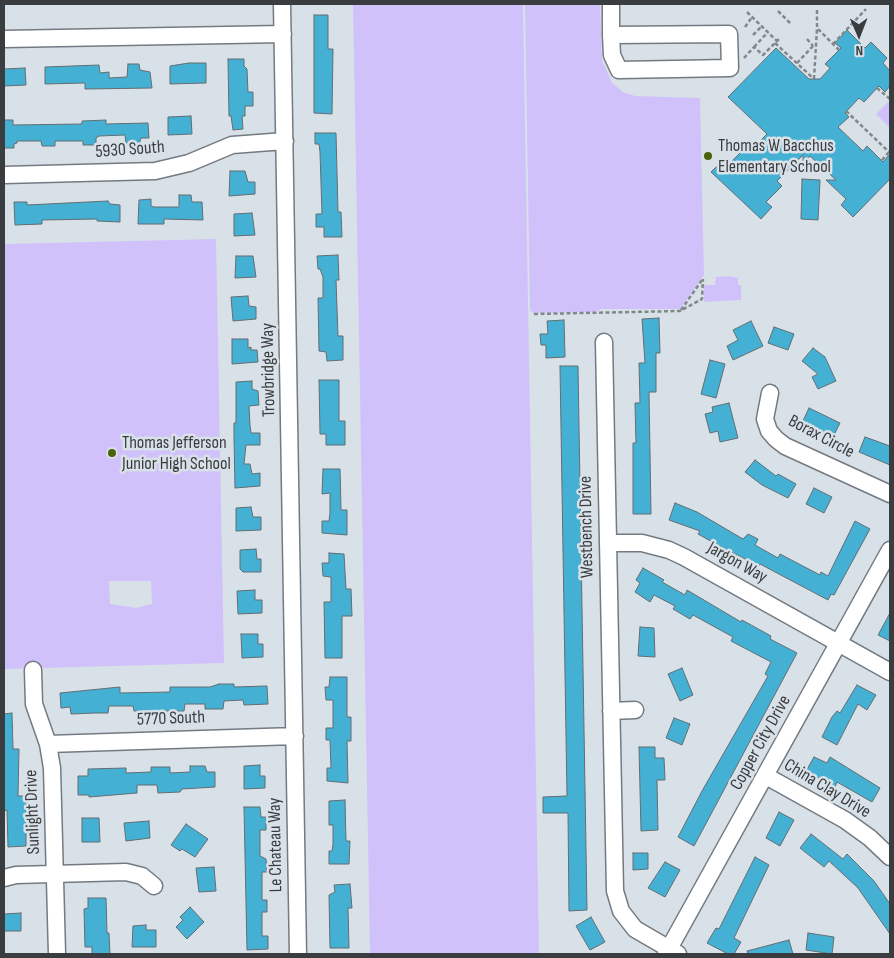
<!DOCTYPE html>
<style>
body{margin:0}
#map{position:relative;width:894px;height:958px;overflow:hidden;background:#d9e1e8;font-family:"Sofia Sans Condensed",sans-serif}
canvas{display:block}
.frame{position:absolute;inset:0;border:5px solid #3a3d40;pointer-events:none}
.north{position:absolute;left:834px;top:10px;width:50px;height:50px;-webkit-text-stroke:4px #d9e1e8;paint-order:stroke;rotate:179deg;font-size:14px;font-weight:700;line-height:20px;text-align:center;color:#3a3d40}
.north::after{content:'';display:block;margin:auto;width:18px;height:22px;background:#3a3d40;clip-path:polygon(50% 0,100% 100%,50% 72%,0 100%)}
</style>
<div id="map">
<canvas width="894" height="958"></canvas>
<div class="frame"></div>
<div class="north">N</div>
</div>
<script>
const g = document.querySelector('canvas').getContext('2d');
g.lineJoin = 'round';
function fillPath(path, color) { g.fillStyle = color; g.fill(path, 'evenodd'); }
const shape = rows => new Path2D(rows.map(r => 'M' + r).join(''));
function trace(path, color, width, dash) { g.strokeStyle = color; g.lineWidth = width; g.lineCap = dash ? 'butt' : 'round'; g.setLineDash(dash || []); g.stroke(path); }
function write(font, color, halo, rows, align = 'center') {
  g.font = font + ' "Sofia Sans Condensed",sans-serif'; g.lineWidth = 5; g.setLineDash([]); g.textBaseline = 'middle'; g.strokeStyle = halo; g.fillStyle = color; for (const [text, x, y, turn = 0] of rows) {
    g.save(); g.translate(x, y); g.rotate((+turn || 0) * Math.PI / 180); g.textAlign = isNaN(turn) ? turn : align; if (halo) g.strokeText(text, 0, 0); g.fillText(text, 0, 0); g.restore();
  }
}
fillPath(shape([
 [353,4,523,4,539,954,370,954],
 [525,4,600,4,602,60,612,83,623,92,635,96,700,98,704,275,680,309,602,309,595,312,533,313,530,310],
 [888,102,890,104,890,128,876,114],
 [216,239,224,663,4,669,4,244],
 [109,581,151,581,152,604,136,608,110,604],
 [729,276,738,278,738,285,741,285,741,300,704,302,704,285,715,285,716,277]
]), '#d1c1fb');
const building = shape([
 [314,15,328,15,328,49,333,49,332,114,314,113,314,15],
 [847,30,865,48,871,42,887,58,883,63,890,71,890,86,885,92,879,86,864,102,859,98,845,113,849,117,838,127,863,151,867,146,883,162,890,154,890,179,853,217,841,205,846,199,826,180,836,180,810,156,803,164,803,155,777,181,782,186,766,202,772,207,761,219,711,172,723,160,728,165,744,149,748,153,767,134,728,97,776,48,809,79,820,79,830,68,825,64,841,48,835,43,847,30],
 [228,59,244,59,244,66,247,69,248,92,253,92,253,106,245,106,245,116,242,116,243,129,233,130,231,116,229,116,228,59],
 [189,63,206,63,206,83,170,84,170,66,189,63],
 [128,64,139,64,140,70,150,72,152,88,85,89,85,83,45,84,45,67,99,65,100,73,109,72,109,78,127,77,128,64],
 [25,68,26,85,4,86,4,69,25,68],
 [191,116,192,134,168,135,168,117,191,116],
 [4,120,13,120,13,125,82,124,82,121,106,120,106,124,148,123,149,138,141,138,139,144,126,144,125,135,99,136,96,138,96,145,83,145,83,141,55,141,55,146,42,146,41,141,17,141,17,143,14,144,14,148,4,148,4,120],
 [315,133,336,133,338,212,341,212,342,237,324,237,324,227,316,227,316,214,322,214,320,152,319,144,315,144,315,133],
 [230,171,245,171,248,182,255,182,255,194,229,196,230,171],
 [802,179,820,180,818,220,801,219,802,179],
 [179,195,191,195,192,202,202,202,203,220,164,219,164,224,138,224,139,200,151,199,151,206,154,207,179,207,179,195],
 [108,201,110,204,120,205,120,222,97,221,97,219,42,220,42,224,15,225,14,202,27,202,27,205,108,201],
 [252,213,255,235,234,236,234,214,252,213],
 [338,255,339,280,336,280,338,336,343,336,343,360,327,361,326,352,319,351,318,298,323,298,323,277,320,269,318,269,317,256,338,255],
 [236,256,253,256,256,277,235,278,236,256],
 [248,296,249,306,256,307,256,319,233,321,231,297,248,296],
 [659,318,660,353,656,353,656,392,649,392,651,514,633,514,633,443,636,443,635,403,640,403,639,363,645,363,642,319,659,318],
 [564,320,565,357,546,358,546,345,541,345,540,334,548,334,547,321,564,320],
 [751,321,763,346,733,360,727,346,738,340,733,330,751,321],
 [774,327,794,334,788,350,768,343,774,327],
 [232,339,248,339,248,348,251,347,251,350,257,350,258,362,232,364,232,339],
 [813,348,825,357,836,381,818,389,812,377,818,374,802,361,813,348],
 [710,360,725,364,716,398,701,394,710,360],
 [560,366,578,366,587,910,569,911,568,813,543,813,543,797,567,796,560,366],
 [319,380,339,380,339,421,345,421,345,445,326,445,326,434,320,434,319,380],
 [252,381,252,389,258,391,259,405,249,406,250,425,251,433,260,433,260,445,246,445,244,464,250,464,252,474,260,473,260,486,235,488,234,438,234,423,236,423,236,382,252,381],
 [729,403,738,438,720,442,718,431,710,433,705,414,713,412,712,407,729,403],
 [809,408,840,423,833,437,802,423,809,408],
 [865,437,890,446,890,465,859,452,865,437],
 [755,460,776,476,778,474,796,484,788,498,762,485,745,472,755,460],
 [323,469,340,469,341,510,347,510,347,535,322,533,322,521,329,521,330,513,330,493,322,494,323,469],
 [814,488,832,497,824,513,806,504,814,488],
 [675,503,697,512,743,539,748,534,758,539,755,545,778,558,780,554,820,575,821,572,828,576,855,521,870,529,834,595,831,594,828,600,760,564,759,566,723,548,698,534,700,531,669,520,675,503],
 [251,507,253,517,261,517,261,530,236,531,236,508,251,507],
 [256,549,257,559,261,559,261,572,243,572,240,569,240,550,256,549],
 [329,553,344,554,346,589,351,589,352,616,342,616,342,658,325,658,324,602,331,602,331,577,323,576,322,563,329,563,329,553],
 [643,568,664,580,662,582,685,595,687,590,741,622,742,620,771,636,770,639,797,653,694,846,678,837,702,791,768,676,765,674,771,662,731,641,733,637,693,615,690,619,673,609,675,606,654,595,650,602,635,592,640,583,636,580,643,568],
 [255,590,255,600,262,600,262,613,238,614,237,591,255,590],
 [890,613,890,641,878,635,890,613],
 [640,627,654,628,655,657,638,656,640,627],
 [241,634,258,634,258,644,263,644,263,657,242,658,241,634],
 [682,668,693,695,680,701,668,674,682,668],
 [330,677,347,677,347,717,351,717,351,741,347,741,348,783,327,781,327,768,331,768,330,740,326,740,326,728,333,728,333,700,326,700,325,687,329,687,330,677],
 [219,684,234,684,234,687,267,686,268,704,244,705,243,700,224,701,223,709,205,709,205,704,185,704,184,711,134,711,133,706,109,706,108,713,95,713,71,714,70,707,61,708,60,693,120,687,120,693,170,692,170,687,210,687,219,684],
 [857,685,876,695,867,710,858,704,837,745,822,737,832,717,837,711,840,713,857,685],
 [12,713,13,749,19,749,18,796,26,796,26,846,8,847,7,810,4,811,4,714,12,713],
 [674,718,690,724,682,745,666,738,674,718],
 [639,747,655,747,655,758,664,758,665,780,657,780,658,830,641,831,639,747],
 [814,757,827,763,830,757,880,788,872,802,837,782,835,787,806,771,814,757],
 [260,765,260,776,265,776,265,788,244,789,244,766,260,765],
 [190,766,205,766,207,772,215,772,215,787,182,789,180,792,158,793,157,785,137,785,137,793,89,797,89,795,78,795,78,776,88,776,88,769,126,768,126,773,151,772,151,767,170,767,170,773,190,772,190,766],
 [345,800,346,841,350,841,349,864,329,864,329,851,332,851,333,844,333,825,329,825,329,801,345,800],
 [244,807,260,807,261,817,266,817,266,830,260,830,260,856,266,859,267,872,262,872,262,900,267,900,267,912,262,912,262,936,268,936,268,949,247,950,244,807],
 [779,812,794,820,780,846,766,838,779,812],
 [82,818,99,818,100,842,82,842,82,818],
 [149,821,150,838,126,841,124,823,149,821],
 [186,824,208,839,195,857,182,849,180,851,171,845,186,824],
 [811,834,843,859,847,854,874,881,890,904,890,934,858,888,829,861,824,867,800,848,811,834],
 [633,853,648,853,648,869,633,870,633,853],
 [755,857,769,865,734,938,741,942,734,954,728,954,707,943,716,928,719,929,755,857],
 [665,862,680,870,665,897,648,888,665,862],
 [214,867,216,891,199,892,196,868,214,867],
 [350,884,352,908,348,908,349,948,330,948,329,895,335,892,334,885,350,884],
 [88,898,106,898,107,933,109,933,110,954,92,954,92,947,85,947,84,909,88,908,88,898],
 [190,907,204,922,187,939,176,927,183,920,180,917,190,907],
 [21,913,21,931,4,931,4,914,21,913],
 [591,917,605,942,590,950,576,926,591,917],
 [146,925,146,930,156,930,156,947,132,947,133,926,146,925],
 [808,933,834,937,832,954,806,950,808,933],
 [789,940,793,954,748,954,747,951,789,940]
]);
fillPath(building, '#44b1d4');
trace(building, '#636d71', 1);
const minor = shape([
 [282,4,298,954],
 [611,4,611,35,612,55,619,70,730,68,729,34,611,35],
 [4,39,283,34],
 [4,175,155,171,189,163,232,145,285,141],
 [604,342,615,891,621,911,635,929,678,954],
 [770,393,765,419,769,431,776,439,785,446,890,494],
 [608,543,642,543,669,550,684,557,890,672],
 [33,670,34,704,48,744,52,768,57,954],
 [611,711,635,710],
 [48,744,295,736],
 [766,776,845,820,870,838,890,857],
 [4,878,16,875,126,872,142,876,154,886],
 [666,954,890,550]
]);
trace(minor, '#737a81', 19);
trace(shape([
 [817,10,817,28,839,50],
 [778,11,791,24],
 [747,12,777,41],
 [745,27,752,17],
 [753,35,762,26],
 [807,39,813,46],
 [775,43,814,79],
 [833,44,866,9],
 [754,47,768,32],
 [744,58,754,47,763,55,780,38],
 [797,63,813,46],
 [814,79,817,28],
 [877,88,890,99],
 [846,111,889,152,890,151],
 [882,160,889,152],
 [681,310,702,280],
 [534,314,680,311,702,299,703,279]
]), '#82878c', 2.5, [4, 2.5]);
trace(minor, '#fff', 16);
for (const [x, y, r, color] of [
 [708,156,5,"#4b610c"],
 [112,453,5,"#4b610c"]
]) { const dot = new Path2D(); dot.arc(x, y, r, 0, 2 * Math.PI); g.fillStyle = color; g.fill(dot); trace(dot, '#d9e1e8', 2); }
write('18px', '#3a3d40', '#d9e1e8', [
 ["Thomas W Bacchus",718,146],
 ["Elementary School",718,167],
 ["Thomas Jefferson",122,443],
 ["Junior High School",122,464]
], 'left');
write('18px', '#3a3d40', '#d9e1e8', [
 ["5930 South",130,150,-4],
 ["Trowbridge Way",269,370,-91],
 ["Borax Circle",821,437,28],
 ["Westbench Drive",587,527,-91],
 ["Jargon Way",737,563,29],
 ["5770 South",171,719,-2],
 ["Copper City Drive",761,743,-61],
 ["China Clay Drive",827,789,31],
 ["Sunlight Drive",33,812,-92],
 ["Le Chateau Way",276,845,-91]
]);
</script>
